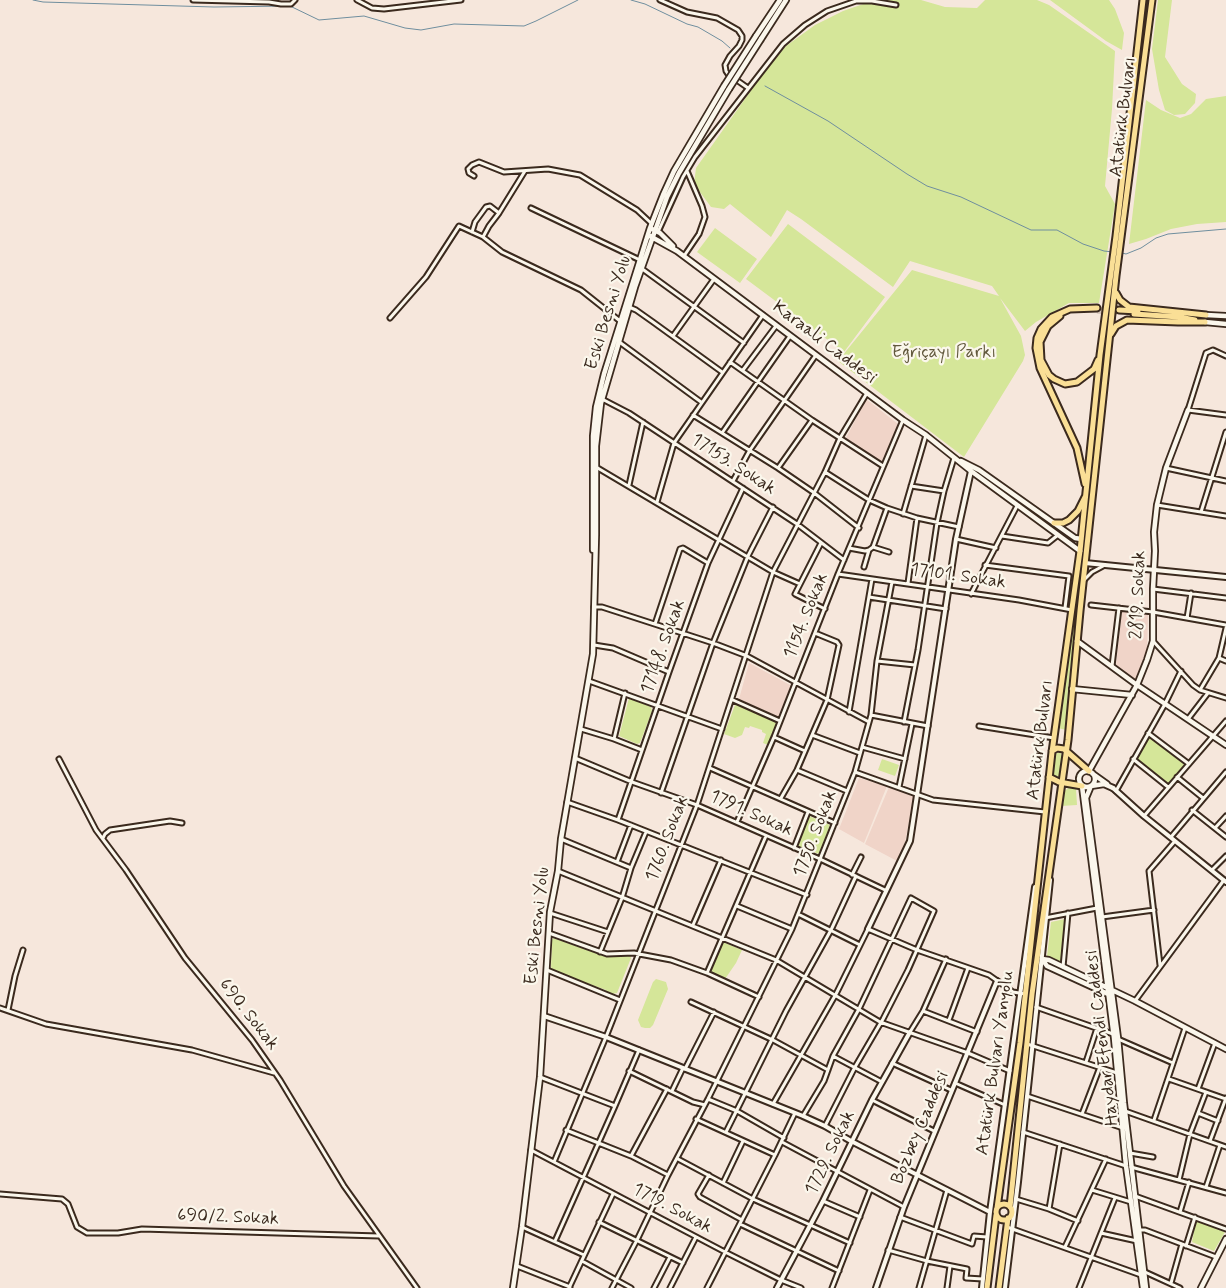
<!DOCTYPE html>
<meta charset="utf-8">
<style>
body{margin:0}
canvas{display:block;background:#f6e7dc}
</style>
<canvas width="1226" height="1288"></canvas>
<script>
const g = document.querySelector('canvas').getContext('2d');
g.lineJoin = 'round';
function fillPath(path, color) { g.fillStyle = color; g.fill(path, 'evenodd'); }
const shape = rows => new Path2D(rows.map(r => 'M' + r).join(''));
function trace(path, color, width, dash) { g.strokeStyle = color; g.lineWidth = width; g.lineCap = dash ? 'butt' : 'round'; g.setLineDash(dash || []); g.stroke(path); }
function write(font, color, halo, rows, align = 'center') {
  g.font = font + ' Mynerve,sans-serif'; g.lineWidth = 4.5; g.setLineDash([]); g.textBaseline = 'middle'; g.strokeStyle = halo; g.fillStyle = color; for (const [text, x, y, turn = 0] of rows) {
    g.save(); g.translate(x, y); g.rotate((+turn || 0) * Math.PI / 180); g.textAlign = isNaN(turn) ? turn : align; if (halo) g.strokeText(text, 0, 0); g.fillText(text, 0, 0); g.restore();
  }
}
fillPath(shape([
 [866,399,898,424,882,463,845,440],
 [1122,611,1148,614,1147,652,1135,680,1116,666],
 [749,663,792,686,779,717,739,699],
 [859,778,887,786,864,843,839,829],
 [889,787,914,797,905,842,897,861,865,844]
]), '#f0d4c8');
fillPath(shape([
 [875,0,921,0,945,7,977,8,985,0,1037,0,1049,5,1115,51,1112,109,1105,186,1115,204,1099,303,1069,303,1036,322,1025,331,1000,298,1021,336,1025,355,1023,361,964,457,838,361,912,270,999,296,992,286,910,261,893,287,801,219,787,210,771,237,730,204,724,209,711,207,694,184,696,168,764,72,786,46,815,25,843,11],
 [1050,0,1109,0,1115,9,1124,33,1122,50,1106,41],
 [1158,0,1172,0,1165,57,1182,84,1196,94,1195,103,1185,114,1174,115,1165,110,1159,90,1152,49],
 [1226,96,1226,222,1197,224,1171,229,1146,239,1129,244,1146,100,1161,110,1180,118,1191,114,1206,99],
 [788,224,885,297,844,352,746,279],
 [715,228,757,259,740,283,697,252],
 [1093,454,1094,454,1089,510,1068,689,1066,730,1058,728,1075,610],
 [629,698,651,707,652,711,640,743,637,744,619,736],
 [737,704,777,722,768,745,763,743,766,734,762,732,762,730,750,726,749,728,745,727,742,735,735,738,724,734,735,705],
 [1150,738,1183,762,1184,765,1168,784,1135,759,1147,739],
 [1060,752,1062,756,1060,776,1056,777,1053,774,1055,754],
 [882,759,899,765,895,776,878,770],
 [1071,786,1076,789,1077,805,1061,806,1063,792],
 [809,816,830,825,819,854,798,846],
 [1065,919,1061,962,1047,956,1051,922],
 [553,938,607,957,624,955,630,956,631,958,617,993,612,994,605,992,606,990,553,971,551,967,552,940],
 [723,942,742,950,736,963,725,979,711,972],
 [656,979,666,982,668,989,653,1025,650,1028,645,1028,641,1027,638,1020,653,982],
 [1196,1221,1225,1232,1214,1251,1192,1242]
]), '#d5e699');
trace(shape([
 [33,0,43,2,214,7,290,6,319,20,364,16,405,28,421,30,454,24,524,26,536,21,578,0],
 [631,0,645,4,687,24,698,27,722,41,730,48],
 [765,86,828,121,907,174,927,186,961,197,1031,230,1057,230,1083,244,1104,251,1113,252],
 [1122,253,1126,254,1141,248,1156,238,1168,234,1226,229]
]), '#6f8e9e', 1);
trace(shape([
 [1097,311,1119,313]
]), '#d1c1b6', 5, [5, 2.5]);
const minor = shape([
 [193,0,269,2,281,4,291,4,295,0],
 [357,0,372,8,384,9,461,0],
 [660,0,687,12,717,18,738,30,742,36,742,40,739,46,730,56,725,65,726,71,728,74,748,88],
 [474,176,469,173,468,169,472,165,479,162,504,172,548,169,580,175,637,210,652,224],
 [531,208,640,260],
 [472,232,475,222,486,207,490,206,499,213],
 [658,232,683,177,695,157,783,44,805,25,827,11,856,1,872,1,896,5],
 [483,237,489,226,499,213,525,171],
 [684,256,699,234,705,217,702,206,687,171],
 [641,268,744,343],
 [629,307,636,310,653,322,722,372],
 [390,318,426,277,459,226,483,237,502,252,581,290,620,321],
 [673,336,714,279],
 [618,341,701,402],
 [1226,356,1213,350,1206,353,1188,410,1226,415],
 [730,362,812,420,883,466],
 [743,370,776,326],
 [602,399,629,413,797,524,844,560],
 [693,415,778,468,813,492,859,528],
 [722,433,790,336],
 [596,467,773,572,800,584],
 [778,468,812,420],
 [1166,468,1226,481],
 [825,472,869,500,887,508,917,518,959,527],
 [733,481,750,450,816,355],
 [629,485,643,422],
 [911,486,944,491],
 [657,502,674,443,763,315],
 [1157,505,1226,516],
 [1201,512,1226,432],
 [903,514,926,435],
 [1002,536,1048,543,1058,535],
 [956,539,996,548],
 [821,543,795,594,825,609],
 [873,547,887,508],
 [849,548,865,551,869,550,873,547,889,552],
 [985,565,1069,576,1065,608],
 [864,567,869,550],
 [838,574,1019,600,1072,610],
 [1084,580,1092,572,1105,565],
 [908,583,917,518],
 [1153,589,1226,598],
 [971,594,1017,506],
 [869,597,946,609],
 [1091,605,1153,612,1226,625],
 [594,607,602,607,713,643,747,656,869,722],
 [1187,618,1191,593],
 [655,624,680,549,683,548,708,563],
 [1153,641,1193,685,1200,690,1226,698],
 [594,645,613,648,669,672],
 [1219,658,1226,661],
 [877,661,915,665],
 [1112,666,1119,608],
 [589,681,722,729],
 [1200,690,1219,658,1226,628],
 [733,700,780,721],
 [849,712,872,579],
 [871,715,928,726],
 [1188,719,1208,693],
 [904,722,918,650,937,523,944,491,954,458],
 [979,726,1054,738],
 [581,729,614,739,642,750],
 [1148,733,1189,764],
 [812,735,860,753],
 [774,737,805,751],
 [614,739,625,693],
 [862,747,905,759],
 [575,758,632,782,697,805,820,859,885,890],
 [59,759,96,830,126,870,185,958,252,1040,280,1080,344,1186,417,1288],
 [1133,759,1168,787],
 [710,768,835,823],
 [797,770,847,791],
 [855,772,933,800,1045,812],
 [1177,777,1203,798],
 [899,787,912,724],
 [1116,791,1165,704,1181,671],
 [661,793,713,643,748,556,773,507],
 [781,798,797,770,827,700,839,645,837,642,815,633],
 [567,802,618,820,807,895],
 [1192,810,1226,837],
 [1144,816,1226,721],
 [618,820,669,672,708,563,743,488],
 [737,822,774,737,838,574,903,420],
 [1215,828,1226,816],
 [1171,837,1226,772],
 [103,838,105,834,110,830,170,821,182,823],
 [561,839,631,868],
 [794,848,808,812],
 [617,862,631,825],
 [1212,870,1226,856],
 [558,871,776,960,880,1022,968,1053,1010,1071],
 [852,875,861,857],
 [737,906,792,929],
 [550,913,608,932],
 [798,914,860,945],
 [1102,917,1154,910],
 [1045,918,1097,908],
 [693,925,721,860],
 [549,933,607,954,634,953,671,960,707,973,759,997],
 [600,952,622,898,631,868,646,832],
 [1160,965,1149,871,1175,841],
 [1063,967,1068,913],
 [547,970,620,1000],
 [707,973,766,836],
 [1135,1001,1224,880],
 [691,1002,773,1040,828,1070],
 [1036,1007,1113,1034],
 [0,1008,46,1024,192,1050,274,1073],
 [8,1010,15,976,23,950],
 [923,1011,977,1032],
 [949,1020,968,968],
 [910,1032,923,1011,946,959],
 [1118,1039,1173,1063],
 [1027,1044,1117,1073],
 [833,1056,882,1082],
 [1086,1062,1097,1028],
 [892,1063,951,1090],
 [685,1069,714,1012],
 [629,1071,693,1102,705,1105],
 [540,1077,615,1106],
 [1169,1079,1226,1099],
 [955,1083,1005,1105],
 [1198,1089,1215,1043],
 [672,1091,683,1068],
 [1206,1092,1198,1113,1218,1121],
 [1027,1096,1123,1128],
 [708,1099,737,1111,784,1138],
 [872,1100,934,1131],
 [773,1104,836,994,868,929,917,950,989,975,1013,992,1025,994],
 [1125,1111,1226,1147],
 [1082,1114,1100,1067],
 [803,1116,824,1081,833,1056,859,1009,911,898,934,911,908,970,883,1019,855,1067,825,1126],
 [696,1119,775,1155],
 [1154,1120,1185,1028],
 [566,1130,631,1156,668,1175],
 [726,1132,786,1011,831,930,856,876],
 [1023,1132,1126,1166],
 [1210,1141,1226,1098],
 [782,1142,904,1207],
 [531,1150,725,1252,781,1280,801,1288],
 [1130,1153,1153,1157],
 [631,1156,667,1089],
 [678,1159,753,1199,850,1243],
 [554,1162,606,1037,697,805,773,572,825,472,840,438,867,393],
 [1131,1167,1226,1193],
 [709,1175,698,1194,700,1197,742,1220],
 [1179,1180,1190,1134,1198,1113],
 [723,1183,743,1141],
 [1206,1187,1220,1145],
 [1092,1190,1131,1202],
 [0,1194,62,1199,68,1204,77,1227,87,1233,118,1233,142,1229,379,1236],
 [1135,1196,1226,1229],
 [1016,1199,1049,1209,1078,1221],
 [823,1201,860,1217],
 [1049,1209,1060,1144],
 [1180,1212,1189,1182],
 [900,1217,972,1244,974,1236,987,1237],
 [599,1222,683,1263],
 [740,1224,839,1271],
 [522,1227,584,1255],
 [1007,1227,1141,1275],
 [1139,1230,1145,1230,1216,1257],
 [1101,1233,1137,1241],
 [555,1241,615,1106,639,1050],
 [1186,1246,1195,1217],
 [1065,1247,1106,1159],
 [888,1250,927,1261,967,1269,966,1278,983,1279],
 [582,1261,631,1288],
 [517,1266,570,1287],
 [1145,1272,1180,1288],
 [1171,1283,1182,1244],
 [569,1288,613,1194],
 [612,1288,637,1240,668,1175,708,1099,792,929,855,772,871,715,877,661,892,582],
 [654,1288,670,1257],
 [670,1288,696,1237],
 [707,1288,775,1155,795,1113],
 [832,1288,870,1190],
 [919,1288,947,1190],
 [947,1288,950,1266],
 [1079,1288,1115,1198]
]);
const tertiary = shape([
 [1085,563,1226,577],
 [1113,788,1144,816,1226,882],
 [868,929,910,841,956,539,971,471],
 [544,1016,606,1037,803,1116,825,1126,851,1141,990,1212],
 [777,1288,823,1201,872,1100,910,1032],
 [876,1288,904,1207,997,981],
 [982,1288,990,1212,1035,887],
 [1005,1288,1018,1182,1050,880]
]);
const secondary = shape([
 [756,36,780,0],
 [761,39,786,0],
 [652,229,660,233,673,246],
 [648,235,677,251,903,420,926,435,971,471,1080,551],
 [1206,315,1226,316],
 [1205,322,1226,324],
 [961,461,979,470,1075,538,1081,539],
 [593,550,593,436,596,407,604,374,650,228,663,195,674,171,724,86],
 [1077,641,1137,685,1226,745],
 [1072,689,1132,695],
 '1079 779a8 8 0 1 1 16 0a8 8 0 1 1-16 0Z',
 [1089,771,1137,685,1147,660,1153,641,1153,589,1155,551,1154,532,1157,505,1166,468,1188,410],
 [1093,774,1107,784],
 [1082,786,1114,1038,1126,1166,1143,1288],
 [1113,788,1104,784,1091,786,1086,798,1118,1038,1124,1103,1146,1288],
 [1042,959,1049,960,1135,1001,1226,1049],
 [1042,959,1047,966,1108,994],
 [513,1288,522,1227,540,1077,550,912,558,871,561,839,593,654,596,535,596,446,601,403,635,287,667,197,679,173,729,89],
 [1201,1288,1226,1239]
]);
const trunk = shape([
 [1116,293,1120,300,1129,307,1206,315],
 [1119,310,1138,311],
 [1134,314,1179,317,1195,320],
 [1060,316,1048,326,1040,342,1041,360,1049,375,1054,379,1065,384,1077,382,1094,369,1098,360],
 [1111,334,1116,326,1127,320,1178,322,1205,322],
 [1085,484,1077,448,1040,368,1036,348,1037,338,1041,329,1052,317,1070,309,1097,308],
 [1054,523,1063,523,1069,520,1078,511,1085,497],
 [1052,751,1057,748,1064,749,1089,771],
 [1049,777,1059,782,1082,786],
 '996 1212a8 8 0 1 1 16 0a8 8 0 1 1-16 0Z',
 [1010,1207,1032,994,1068,740,1080,611,1116,276,1152,0],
 [997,1208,1020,1043,1052,752,1080,551,1100,355,1116,236,1143,0],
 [987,1288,996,1215],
 [999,1288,1008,1218]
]);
trace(minor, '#3b2a1e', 7);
trace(tertiary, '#3b2a1e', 8);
trace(secondary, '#3b2a1e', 8);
trace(trunk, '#3b2a1e', 9);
trace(minor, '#fbf7ec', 3);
trace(tertiary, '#fbf7ec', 4);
trace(secondary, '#fbf7ec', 4.5);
trace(trunk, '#fadf96', 5);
const secondaryBridge = shape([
 [724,86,756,36],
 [729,89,761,39]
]);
trace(secondaryBridge, '#3b2a1e', 8, []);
trace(secondaryBridge, '#fbf7ec', 4.5);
write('18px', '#3b2a1e', '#fbf7ec', [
 ["Atatürk Bulvarı",1124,117,-83],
 ["Eski Besni Yolu",609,313,-73],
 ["Karaali Caddesi",824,343,37],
 ["17153. Sokak",733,465,33],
 ["17101. Sokak",958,577,8],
 ["2819. Sokak",1139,595,-88],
 ["1154. Sokak",807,616,-68],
 ["17148. Sokak",664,647,-70],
 ["Atatürk Bulvarı",1041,740,-83],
 ["1791. Sokak",751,814,24],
 ["1750. Sokak",816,834,-69],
 ["1760. Sokak",668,839,-69],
 ["Eski Besni Yolu",538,926,-84],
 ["690. Sokak",248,1015,52],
 ["Haydar Efendi Caddesi",1103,1038,-97],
 ["Atatürk Bulvarı Yanyolu",996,1063,-82],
 ["Bozbey Caddesi",921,1128,-67],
 ["1729. Sokak",831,1153,-64],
 ["1719. Sokak",672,1209,28],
 ["690/2. Sokak",228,1218,2]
]);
write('18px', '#62593d', '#fbf7ec', [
 ["Eğriçayı Parkı",944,353]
]);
</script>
